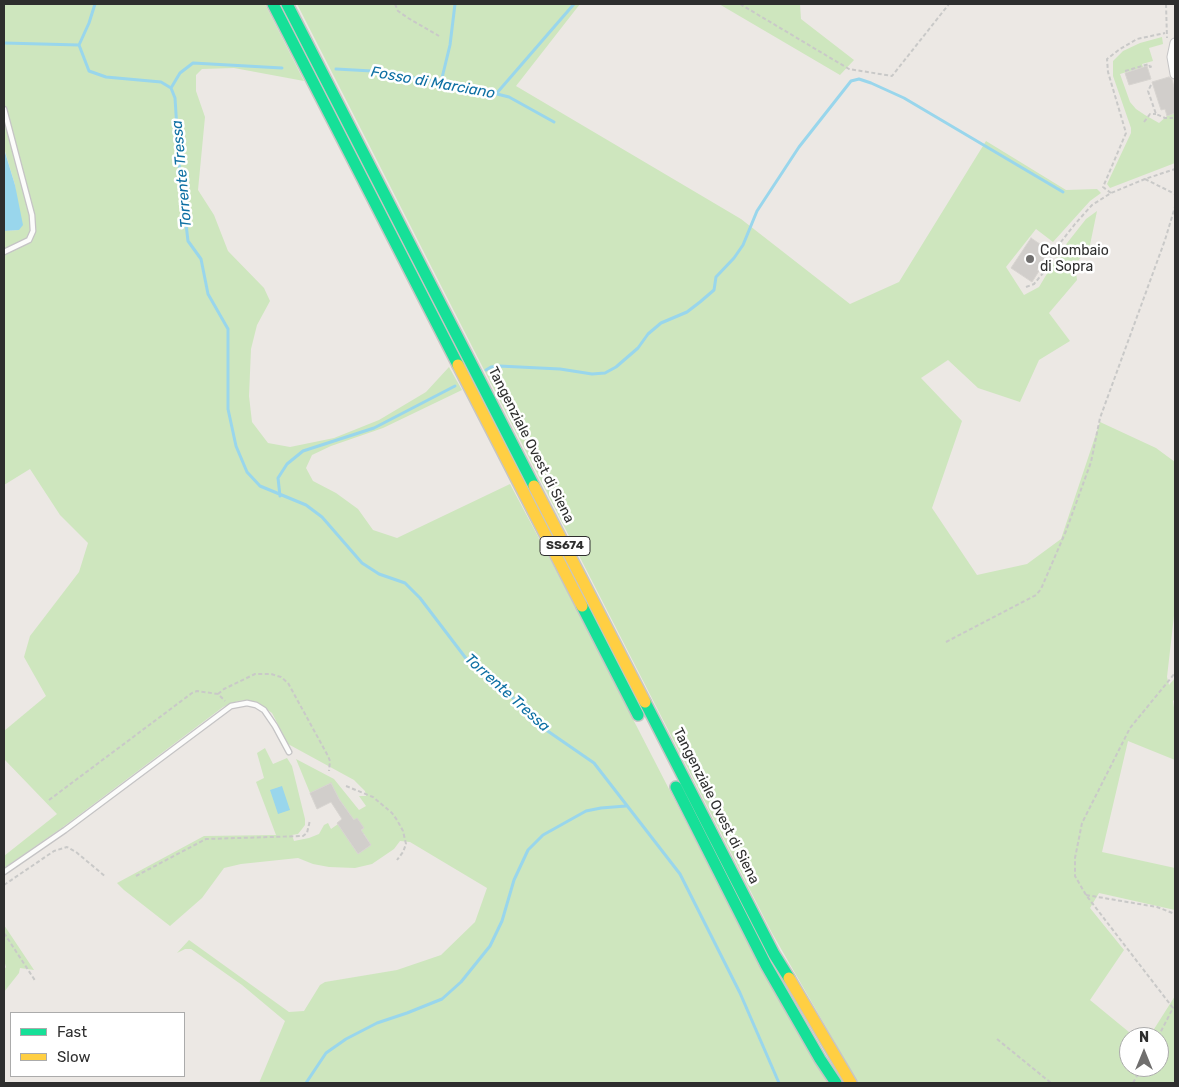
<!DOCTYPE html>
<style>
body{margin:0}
#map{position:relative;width:1179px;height:1087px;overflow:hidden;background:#ece8e4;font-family:Rubik,sans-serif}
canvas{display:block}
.frame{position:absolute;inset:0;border:5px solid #2e2e2e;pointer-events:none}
.legend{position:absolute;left:10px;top:1012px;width:175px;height:65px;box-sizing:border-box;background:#fff;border:1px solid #ababab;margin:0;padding:6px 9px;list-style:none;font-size:15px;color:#2e2e2e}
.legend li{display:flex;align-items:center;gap:10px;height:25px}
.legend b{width:25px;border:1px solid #ababab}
.north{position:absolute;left:1119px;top:1027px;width:50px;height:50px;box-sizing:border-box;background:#fff;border:1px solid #ababab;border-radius:50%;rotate:0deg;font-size:14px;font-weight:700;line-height:20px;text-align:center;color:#2e2e2e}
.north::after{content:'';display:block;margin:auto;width:18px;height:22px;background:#706f6e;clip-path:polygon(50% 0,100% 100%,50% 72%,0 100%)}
</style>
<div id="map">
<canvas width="1179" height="1087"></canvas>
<div class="frame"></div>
<ul class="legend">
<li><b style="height:6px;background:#16e098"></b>Fast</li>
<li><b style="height:6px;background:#ffcf43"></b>Slow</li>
</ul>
<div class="north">N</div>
</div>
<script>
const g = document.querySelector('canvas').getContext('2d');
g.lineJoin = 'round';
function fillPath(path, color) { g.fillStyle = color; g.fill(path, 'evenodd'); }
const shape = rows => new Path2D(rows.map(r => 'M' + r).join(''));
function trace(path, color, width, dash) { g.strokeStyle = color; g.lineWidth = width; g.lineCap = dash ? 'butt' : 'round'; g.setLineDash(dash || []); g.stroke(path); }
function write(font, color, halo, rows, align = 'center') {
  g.font = font + ' Rubik,sans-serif'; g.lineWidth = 5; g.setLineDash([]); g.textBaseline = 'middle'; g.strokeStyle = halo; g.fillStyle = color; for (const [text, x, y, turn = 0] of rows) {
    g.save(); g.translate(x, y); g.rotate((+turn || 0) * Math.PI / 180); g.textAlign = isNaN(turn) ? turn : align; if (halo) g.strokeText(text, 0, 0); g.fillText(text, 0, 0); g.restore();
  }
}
fillPath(shape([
 [4,4,265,4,304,81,234,68,202,69,196,75,196,91,205,117,198,190,214,215,228,251,264,288,270,301,257,325,251,349,249,396,252,422,268,443,290,447,334,438,379,420,426,392,449,367,462,390,383,428,331,446,312,455,306,468,313,481,336,493,358,509,373,530,397,538,510,484,566,589,705,859,828,1083,259,1083,285,1021,242,985,191,949,185,949,177,953,189,940,289,1012,304,1011,320,985,325,982,397,970,441,955,475,922,487,888,410,842,400,841,394,849,372,864,355,868,329,867,313,864,298,858,241,864,224,868,202,898,170,926,124,890,117,883,204,836,276,835,256,782,264,778,257,753,265,748,273,764,287,758,292,766,305,819,305,825,302,829,298,834,292,835,294,841,309,838,319,834,324,825,328,823,331,829,338,824,358,854,371,845,364,834,361,835,359,832,364,828,354,820,339,799,331,783,310,793,296,759,334,779,359,810,366,806,359,796,366,796,365,791,354,780,288,744,272,713,257,702,246,700,238,701,223,707,63,827,4,868,4,856,57,814,4,759,4,731,46,696,24,657,30,636,79,572,88,543,60,515,30,469,4,485,4,231,19,230,15,185,4,148],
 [297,4,580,4,516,86,741,219,850,304,899,282,986,141,1066,190,1097,189,1101,193,1090,201,1053,242,1036,229,1006,267,1024,295,1039,287,1060,252,1086,219,1097,211,1090,245,1075,265,1077,280,1049,313,1070,341,1039,360,1020,402,978,388,948,360,921,378,962,421,932,508,977,575,1027,564,1061,539,1100,422,1156,448,1175,462,1175,607,1167,677,1169,685,1175,678,1175,699,1173,701,1175,714,1175,760,1128,741,1102,852,1175,868,1175,910,1099,893,1090,908,1124,950,1090,1000,1135,1037,1129,1037,1129,1067,1159,1067,1159,1037,1149,1037,1175,996,1175,1083,858,1083,772,933],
 [719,4,800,4,801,19,854,60,840,75],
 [1162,37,1163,44,1149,48,1153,61,1142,64,1143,67,1120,74,1130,102,1136,109,1145,115,1159,123,1167,116,1175,113,1175,163,1110,188,1107,184,1131,133,1131,128,1113,76,1113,61,1123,51,1140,43],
 [4,925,34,970,20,968,19,973,4,992,4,970,6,967,4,960]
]), '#cee6be');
fillPath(shape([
 [4,149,15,185,23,225,19,230,4,231],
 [282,786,290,810,278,814,270,790]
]), '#99d6ec');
trace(shape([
 [95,4,89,23,79,45,89,71,106,77,161,82,171,88,175,98,182,208,186,224,188,241,201,259,208,294,228,329,228,409,236,446,247,472,260,486,306,505,322,517,362,563,379,574,405,583,420,598,471,665,500,684,536,723,594,763,680,874,740,993,779,1083],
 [4,43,79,45],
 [336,69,372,71,465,86,509,97,554,122],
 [441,82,450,45,455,4],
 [171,88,180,73,193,63,282,68],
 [496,94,574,4],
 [486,370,491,367,499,366,560,369,592,374,605,373,616,367,638,348,648,334,661,323,687,312,700,302,714,290,716,277,734,258,743,245,757,211,799,147,851,81,859,79,871,83,904,98,1063,192],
 [280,496,278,478,287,464,303,451,374,428,455,386],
 [306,1083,326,1053,346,1039,377,1023,407,1013,442,999,461,982,490,946,502,921,514,880,528,850,543,835,586,811,601,808,626,806]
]), '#99d6ec', 3);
const building = shape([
 [1147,66,1151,79,1129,85,1125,73,1147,66],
 [1169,77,1172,79,1175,91,1175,113,1167,116,1165,109,1161,110,1152,82,1169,77],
 [1031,238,1050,251,1037,270,1039,271,1032,282,1011,268,1031,238],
 [331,783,339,799,354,820,357,818,364,828,361,830,371,845,358,854,337,823,342,819,331,802,317,809,310,793,331,783]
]);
fillPath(building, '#d1cecb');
trace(building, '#d7d4d0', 1);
const lane = shape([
 [4,109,32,215,33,231,29,240,4,252],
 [4,872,65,830,231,706,247,703,256,705,264,710,275,726,289,752]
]);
const street = shape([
 [1175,43,1172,57,1175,74]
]);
const fast = shape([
 [273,4,458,365],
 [287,4,534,486],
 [582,606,638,715],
 [645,702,774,954,789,978],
 [676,787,766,965,820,1059,836,1083]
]);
const slow = shape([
 [458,365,582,606],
 [534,486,645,702],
 [789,978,851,1083]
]);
trace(lane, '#c5c4c5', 7);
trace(street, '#c5c4c5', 11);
trace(fast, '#c6c5c4', 14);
trace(slow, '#c6c5c4', 14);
trace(shape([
 [395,4,398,11,408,18,439,36],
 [740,4,849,69,892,76,949,4],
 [1166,4,1167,38],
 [1125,71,1149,64,1150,67,1153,66],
 [1151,85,1148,91,1156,114,1165,118,1173,118],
 [1144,122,1150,114,1156,114],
 [1145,179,1175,194],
 [1111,193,1103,187,1126,133,1108,72,1107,59,1120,49,1137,39,1165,33],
 [1026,287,1034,284,1043,273,1053,252,1075,224,1092,205,1111,193,1145,179,1175,169],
 [946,642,1036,595,1041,589,1066,531,1091,462,1100,418,1165,240,1175,207],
 [218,694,224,689,255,674,271,674,281,677,288,683,328,756,330,761,329,771],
 [346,786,373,797,392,813,397,820,403,831,406,844,403,852,397,860],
 [49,800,192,693,197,691,218,694,225,701],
 [136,876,206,839,303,836,307,833,310,820],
 [4,885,54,851,67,847,76,852,106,877],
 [1086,895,1157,907,1175,914],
 [4,933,36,982],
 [1158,1037,1173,1008,1086,895,1075,876,1075,858,1082,823,1130,728,1175,673],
 [997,1039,1051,1083],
 [1133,1083,1142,1067]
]), '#c9c9c8', 2, [4, 2.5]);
trace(lane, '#fcfcfb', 4.5);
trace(street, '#fcfcfb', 9);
trace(fast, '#16e098', 11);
trace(slow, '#ffcf43', 11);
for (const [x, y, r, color] of [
 [1030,259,5,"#706f6e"]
]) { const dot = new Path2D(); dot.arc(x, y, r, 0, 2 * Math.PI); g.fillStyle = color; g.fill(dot); trace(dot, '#fff', 2); }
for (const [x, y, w] of [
 [565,546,50]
]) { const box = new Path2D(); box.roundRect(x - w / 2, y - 9.5, w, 19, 4); g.fillStyle = '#fff'; g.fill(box); trace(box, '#2e2e2e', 1); }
write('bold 12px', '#2e2e2e', null, [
 ["SS674",565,546]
]);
write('14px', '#2e2e2e', '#fff', [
 ["Colombaio",1040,251],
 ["di Sopra",1040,267]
], 'left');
write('14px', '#2e2e2e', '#fff', [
 ["Tangenziale Ovest di Siena",531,445,63],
 ["Tangenziale Ovest di Siena",716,806,63]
]);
write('italic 15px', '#0d6fa3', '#fff', [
 ["Fosso di Marciano",433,83,10],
 ["Torrente Tressa",182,174,-95],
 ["Torrente Tressa",507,693,42]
]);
</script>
